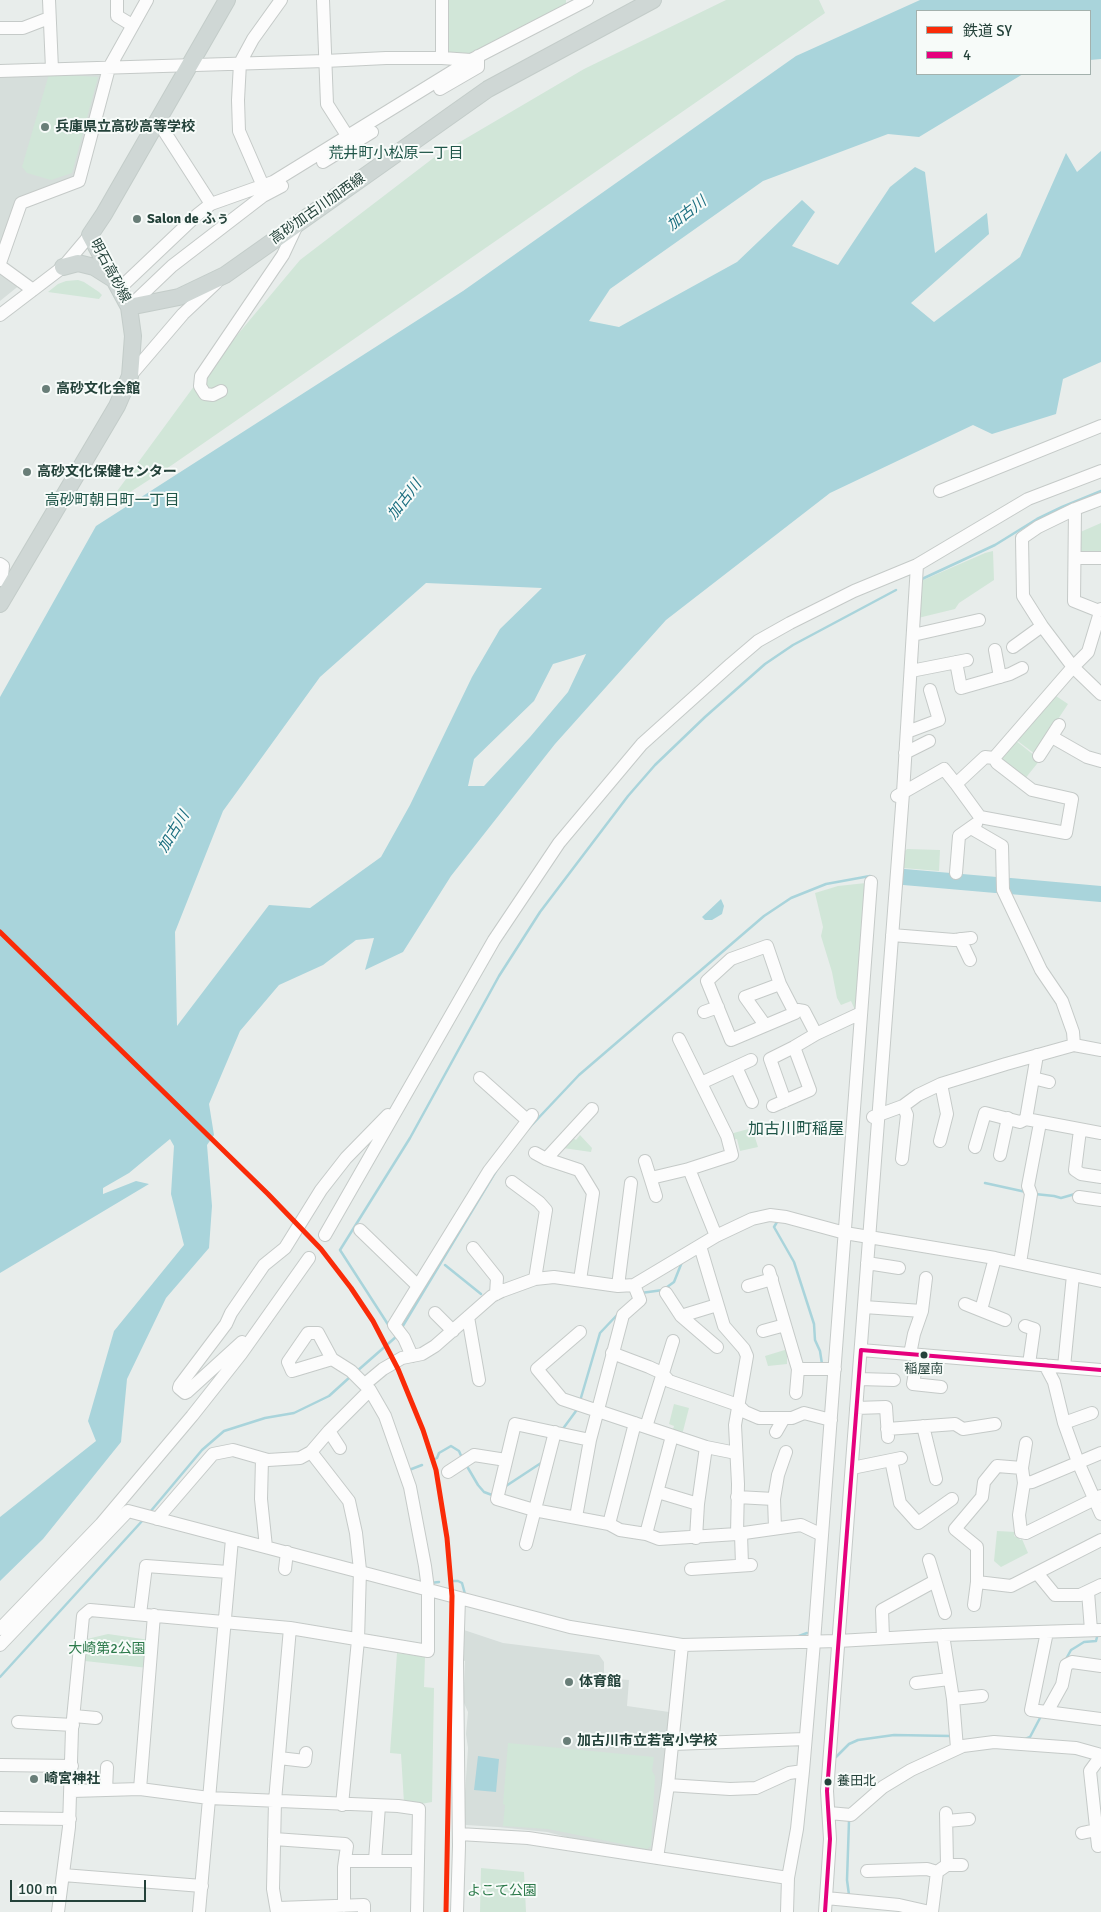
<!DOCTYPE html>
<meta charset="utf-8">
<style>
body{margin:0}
#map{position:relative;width:1101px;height:1912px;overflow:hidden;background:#e8edeb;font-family:Signika,"Noto Sans JP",sans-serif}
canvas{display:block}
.legend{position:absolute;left:916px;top:10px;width:175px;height:65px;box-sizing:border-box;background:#f7fbf9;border:1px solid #a3b1ad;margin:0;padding:6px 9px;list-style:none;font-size:15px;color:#24423a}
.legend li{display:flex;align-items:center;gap:10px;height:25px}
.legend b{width:25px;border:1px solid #a3b1ad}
.scale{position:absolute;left:10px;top:1880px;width:136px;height:22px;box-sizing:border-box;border:2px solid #24423a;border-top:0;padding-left:6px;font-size:15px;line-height:18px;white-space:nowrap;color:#24423a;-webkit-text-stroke:4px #f7fbf9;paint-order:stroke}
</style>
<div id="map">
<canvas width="1101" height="1912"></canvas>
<ul class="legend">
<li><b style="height:6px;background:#fa2b08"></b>鉄道 SY</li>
<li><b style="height:6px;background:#e5007d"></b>4</li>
</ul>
<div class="scale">100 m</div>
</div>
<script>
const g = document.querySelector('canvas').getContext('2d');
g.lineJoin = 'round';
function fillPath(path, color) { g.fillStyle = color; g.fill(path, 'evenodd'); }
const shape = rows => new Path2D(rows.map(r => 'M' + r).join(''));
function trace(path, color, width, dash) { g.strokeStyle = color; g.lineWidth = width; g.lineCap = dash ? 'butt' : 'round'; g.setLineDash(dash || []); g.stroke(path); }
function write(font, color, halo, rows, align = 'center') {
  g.font = font + ' Signika,"Noto Sans JP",sans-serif'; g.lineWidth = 4; g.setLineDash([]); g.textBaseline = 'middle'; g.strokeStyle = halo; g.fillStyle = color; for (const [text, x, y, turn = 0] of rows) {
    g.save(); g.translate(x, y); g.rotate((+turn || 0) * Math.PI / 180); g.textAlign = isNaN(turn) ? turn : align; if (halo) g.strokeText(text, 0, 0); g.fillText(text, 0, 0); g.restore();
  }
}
fillPath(shape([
 [101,71,104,76,76,177,19,199,0,252,0,74],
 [0,270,21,284,0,301],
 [461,1629,503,1643,599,1655,604,1662,604,1678,629,1680,627,1706,669,1712,663,1780,653,1848,648,1852,578,1840,547,1832,498,1827,466,1825,463,1823,468,1748,466,1734,468,1712,464,1703,463,1688,464,1687,465,1661,460,1660]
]), '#d6dedb');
fillPath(shape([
 [449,0,566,0,566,7,472,55,448,54],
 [726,0,819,0,825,13,172,465,104,509,192,389,300,260,436,156,584,69],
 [49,74,98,77,72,173,51,180,27,173,22,167],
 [78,280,84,282,99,292,102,295,99,299,48,292,58,284,66,281],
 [1101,523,1101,555,1082,554,1078,549,1078,533],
 [993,551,994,580,959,603,955,609,918,618,921,581,985,553],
 [1053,694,1068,704,1035,754,1015,739],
 [1015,740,1040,760,1024,780,1000,761],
 [907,849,940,850,939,871,903,868,905,851],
 [866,883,855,1010,851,1001,841,1005,837,998,832,972,821,936,823,927,815,893,838,886],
 [752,1128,758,1147,740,1151,737,1139,732,1140,730,1134],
 [580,1135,592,1148,591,1152,563,1148,573,1138,576,1140],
 [788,1349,790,1357,787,1357,787,1364,768,1366,765,1356],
 [674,1404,689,1408,682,1435,672,1432,674,1426,669,1424],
 [997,1531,1016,1532,1014,1535,1015,1537,1018,1536,1020,1540,1022,1539,1028,1553,1001,1567,994,1561],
 [108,1634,150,1640,148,1668,85,1661,87,1639],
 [397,1653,425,1657,424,1687,434,1688,432,1802,421,1804,404,1803,401,1754,390,1753],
 [508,1743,654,1757,652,1771,655,1776,651,1846,647,1849,548,1829,503,1826,505,1805,503,1804],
 [481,1868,524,1872,526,1912,480,1912]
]), '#d1e6d8');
fillPath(shape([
 [920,0,1101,0,1101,59,1090,60,1090,11,917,11,917,74,1023,74,919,137,888,134,763,181,610,289,589,321,619,327,737,262,802,200,815,212,792,246,838,265,890,187,915,167,925,172,935,253,987,213,989,234,911,303,934,322,1020,257,1066,153,1077,172,1101,151,1101,362,1063,379,1056,414,992,434,973,425,830,493,666,620,555,744,451,876,403,952,365,970,374,938,356,940,323,965,279,985,240,1031,209,1104,214,1135,207,1145,212,1206,209,1248,166,1298,127,1379,121,1442,43,1539,0,1581,0,1517,96,1441,88,1421,114,1331,184,1245,171,1194,174,1146,170,1139,129,1173,103,1188,103,1194,136,1181,149,1184,0,1273,0,697,96,526,463,291,796,56],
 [426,583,542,588,500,629,472,677,410,805,381,857,310,908,269,905,177,1026,175,932,223,811,320,677],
 [586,654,568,692,530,737,484,786,468,786,474,759,534,701,553,664],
 [721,899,724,906,722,914,712,920,705,920,702,917],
 [478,1756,499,1759,496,1792,474,1790]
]), '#a9d4db');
trace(shape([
 [922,579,995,545,1037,519,1062,507,1101,491],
 [528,1129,579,1075,764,916,791,898,826,884,870,876],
 [985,1183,1026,1192],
 [1035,1194,1054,1196,1061,1198,1075,1194],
 [777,1222,774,1227,794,1262,814,1324,815,1340,820,1351,822,1364],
 [445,1265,481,1294],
 [641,1293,663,1290,674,1282,682,1262],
 [389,1326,340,1250,410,1138,499,976,540,912,628,796,655,765,705,717,765,664,793,645,896,590],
 [401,1329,496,1171],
 [356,1372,397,1336],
 [580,1401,600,1333,618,1314],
 [562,1430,576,1411],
 [433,1460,437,1458,439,1453,451,1446,459,1451,462,1458],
 [468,1468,478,1485,484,1492,492,1495,494,1494],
 [409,1470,422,1465],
 [506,1486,541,1463],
 [150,1512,202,1450,224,1431,265,1418,294,1413,329,1396,350,1377],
 [451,1581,458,1581,462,1583,465,1594],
 [430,1583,439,1582],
 [799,1636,807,1633],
 [1066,1659,1071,1650,1076,1647,1084,1642,1096,1641,1097,1637],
 [0,1677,143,1520],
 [1025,1739,1030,1737,1040,1718],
 [836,1757,849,1744,858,1740,894,1735,951,1736],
 [849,1895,847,1880,849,1821]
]), '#a9d4db', 2.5);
trace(shape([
 [904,877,996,885],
 [1010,886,1101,894]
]), '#a9d4db', 16);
const minor = shape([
 [49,0,52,69],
 [117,0,117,16,132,25],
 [323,0,327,104,348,137],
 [0,28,23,28,49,18],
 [442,58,442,0],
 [0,71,325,61,386,58,442,58,471,60],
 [440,89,478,67,478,56],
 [157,120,211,204],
 [323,162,372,132],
 [263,186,239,131,238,100,240,63,253,39,281,0],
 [0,263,21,203,79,181,109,68,147,0],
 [0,266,33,290],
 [119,289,197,215,211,204,273,182,471,60,587,0],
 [129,307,172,266,263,196,282,186],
 [0,315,63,267,90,235],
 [130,376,183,314,216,283],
 [221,391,213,395,205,394,200,386,201,376,283,255,298,223],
 [940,491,1101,426],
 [1101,499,1075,509,1038,527,1022,538,1023,596,1042,626,1073,667,1101,694],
 [1075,509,1074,601,1099,611],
 [1075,558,1101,558],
 [0,564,3,566,2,576,0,580],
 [913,635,979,620],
 [1013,647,1042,626],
 [995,650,1000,677],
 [956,662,961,688,1010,674,1022,668],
 [911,671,967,660],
 [907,732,939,720,930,690],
 [1052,737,1087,757,1101,761],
 [905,753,929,741],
 [1039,756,1059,725],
 [956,784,980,817,1066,833,1072,799,1032,790,997,763,994,758],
 [897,796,944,769,956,784,985,757,994,758,1073,667,1088,652,1101,609],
 [971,828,1002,846,1003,890,1041,970,1062,1001,1073,1032,1074,1045],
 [956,873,959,836,976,824],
 [892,935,954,940,971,938],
 [960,939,970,960],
 [704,1012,718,1007],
 [795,1013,780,984,767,946,731,959,707,981,731,1040,795,1013,798,1010,804,1011,816,1034],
 [765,1025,745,997,780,984],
 [679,1039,727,1136,732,1155,689,1169,716,1236],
 [736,1067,752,1102],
 [480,1078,527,1120],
 [1033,1078,1049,1082],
 [701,1083,751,1060],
 [785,1101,770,1059,794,1047,816,1034,861,1013],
 [773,1106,810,1090,794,1047],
 [873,1117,903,1106,918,1095,941,1084,1006,1064,1074,1045,1101,1050],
 [1026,1119,1037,1055],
 [1080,1130,1075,1170,1081,1174,1101,1177],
 [940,1141,947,1114,941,1084],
 [975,1147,985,1113,1020,1122,1026,1119,1101,1133],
 [535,1153,546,1159,579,1170,593,1193,580,1280],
 [1000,1155,1008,1118],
 [546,1159,592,1109],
 [902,1159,907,1115,903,1106],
 [645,1161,656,1196],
 [651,1178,689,1169],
 [512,1182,539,1202,546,1210,535,1279],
 [1079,1197,1101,1200],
 [360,1230,418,1286],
 [325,1235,494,940,559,843,642,744,731,664,758,641,790,623,854,591,917,565,1028,499,1101,471],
 [700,1246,724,1326,744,1349,747,1356,735,1425,738,1484,737,1534],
 [473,1248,497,1278,496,1294],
 [867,1263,899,1268],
 [1020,1263,1031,1194,1028,1186,1040,1123],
 [769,1271,798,1369,835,1369],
 [618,1286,631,1183],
 [748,1286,772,1279],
 [666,1293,681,1316,717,1347],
 [965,1304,1005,1320],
 [864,1307,922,1311],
 [981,1310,995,1258],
 [435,1313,453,1331],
 [681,1316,717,1305],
 [468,1317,479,1380],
 [1025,1326,1034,1329,1029,1364],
 [763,1331,785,1325],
 [580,1332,537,1369,562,1399,706,1447,736,1453],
 [242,1342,187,1392,185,1393,179,1388,180,1385,226,1324,231,1313,264,1265,285,1248,321,1190,346,1158,388,1115],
 [861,1350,1101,1370],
 [612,1353,649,1367,662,1373,669,1381,738,1405,745,1412,759,1418,792,1418,804,1413,831,1420],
 [910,1354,914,1334,922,1311,926,1278],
 [918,1355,913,1384,941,1387],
 [412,1356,404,1338,394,1325,489,1171,532,1115],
 [1045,1365,1054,1382,1064,1423,1078,1462,1101,1514],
 [1064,1367,1073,1275],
 [859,1379,894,1380],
 [365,1384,383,1369,402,1358,422,1354,435,1346,492,1296,502,1291,535,1279,554,1277,618,1286,634,1285,716,1236,752,1219,770,1215,786,1217,845,1233,995,1258,1101,1281],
 [796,1393,798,1369],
 [856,1408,886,1407,888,1437],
 [1064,1423,1092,1413],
 [923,1426,936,1479],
 [646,1427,673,1341],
 [887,1429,955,1424,963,1429,995,1424],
 [329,1431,340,1448],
 [776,1432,784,1418],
 [590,1440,515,1424,497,1499,534,1510,609,1524,620,1530,646,1534,659,1539,737,1534,801,1525,822,1535],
 [262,1459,261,1499,266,1547],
 [891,1460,900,1503,918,1523,952,1499],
 [852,1468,901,1458],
 [1022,1468,1026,1443],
 [448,1472,474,1455,506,1460],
 [1024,1483,1032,1482,1101,1453],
 [658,1492,698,1504],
 [737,1497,774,1499],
 [576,1517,590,1440,623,1315,640,1300,634,1285],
 [157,1519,213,1454,233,1450,268,1460,300,1458,311,1452],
 [609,1524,635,1423],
 [775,1528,774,1499,778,1475,786,1452],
 [646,1534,672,1436],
 [741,1534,742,1565],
 [696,1538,698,1504,706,1447],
 [526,1544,555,1432],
 [929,1560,945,1613],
 [285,1569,287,1552],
 [691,1569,751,1565],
 [1037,1573,1055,1595,1080,1595,1101,1585],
 [977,1582,1011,1586,1101,1540],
 [1088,1592,1091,1630],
 [974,1605,977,1582,977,1547,955,1529,982,1497,984,1482,997,1466,1022,1468,1024,1483,1019,1515,1021,1532,1026,1533,1101,1496],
 [140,1614,146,1566,228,1572],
 [0,1629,101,1524,192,1416,241,1354,309,1258],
 [1047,1632,1031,1710,1101,1719],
 [943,1635,953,1699,957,1748],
 [883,1638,882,1610,935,1581],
 [0,1645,128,1511,570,1627,682,1645,838,1641,943,1635,1101,1630],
 [916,1683,949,1679],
 [953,1699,982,1696],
 [1047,1712,1062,1685,1066,1665,1072,1662,1101,1666],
 [74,1716,96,1718],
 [18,1722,73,1725],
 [673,1744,805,1739],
 [279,1758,305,1761,306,1753],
 [0,1765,72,1766],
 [668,1785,730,1789,756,1788,789,1773,803,1771],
 [140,1789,154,1615],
 [106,1790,107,1767],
 [72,1791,140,1789,209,1798,398,1806,419,1809,417,1912],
 [342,1805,358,1640,360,1570,356,1533,349,1501,311,1452,329,1431,370,1390],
 [829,1813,851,1815,883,1787,911,1770,963,1746,994,1742,1076,1748,1101,1755],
 [0,1818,70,1819],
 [947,1821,969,1819],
 [1082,1833,1096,1830],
 [459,1834,528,1838,788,1878],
 [274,1839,345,1844,347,1846,344,1867,344,1906],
 [1098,1846,1090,1771,1101,1756],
 [657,1858,668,1785,682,1645],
 [375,1860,379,1806],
 [345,1861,418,1861],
 [947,1865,962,1865],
 [867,1871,927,1869,937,1872],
 [63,1875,202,1886],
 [826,1898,899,1905,930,1912],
 [278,1908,364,1905,364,1912],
 [58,1912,69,1827,72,1729,83,1616,90,1610,290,1628,428,1651,428,1589,425,1566,410,1487,385,1416,370,1390,351,1371,332,1359,318,1333,308,1333,288,1362,292,1371,332,1359],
 [199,1912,232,1539],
 [277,1912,273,1889,275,1801,290,1628],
 [457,1912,459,1846,457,1661,459,1598],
 [787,1912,788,1878,797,1829,803,1771,814,1642,871,882],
 [825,1912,830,1839,827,1791,903,793,917,565],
 [932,1912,937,1872,947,1865,946,1813]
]);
const major = shape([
 [63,267,78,263,94,267,113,279],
 [129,307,179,297,225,275,488,89,653,0],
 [0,604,117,406,130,376,133,336,129,307,90,235,104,214,227,0]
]);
trace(minor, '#c5cac8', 14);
trace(major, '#c3ccc9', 18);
trace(minor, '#fcfcfc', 12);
trace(major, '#cfd7d5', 16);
trace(shape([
 [825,1912,830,1839,827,1791,861,1350,1101,1370]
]), '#e5007d', 4);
trace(shape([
 [0,932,268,1194,321,1249,351,1288,373,1321,398,1369,423,1430,436,1470,447,1538,452,1596,446,1912]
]), '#fa2b08', 5);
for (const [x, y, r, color] of [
 [45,127,5,"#697e78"],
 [137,219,5,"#697e78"],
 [46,389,5,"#697e78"],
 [27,472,5,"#697e78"],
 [924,1355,4.5,"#24423a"],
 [569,1682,5,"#697e78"],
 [567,1741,5,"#697e78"],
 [34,1779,5,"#697e78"],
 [828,1782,4.5,"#24423a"]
]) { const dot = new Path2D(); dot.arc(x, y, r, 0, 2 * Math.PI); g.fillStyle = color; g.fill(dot); trace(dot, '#f7fbf9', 2); }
write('13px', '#24423a', '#f7fbf9', [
 ["稲屋南",924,1370],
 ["養田北",837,1782,"left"]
]);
write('bold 14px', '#24423a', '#f7fbf9', [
 ["兵庫県立高砂高等学校",55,127],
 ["Salon de ふぅ",147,219],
 ["高砂文化会館",56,389],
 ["高砂文化保健センター",37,472],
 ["体育館",579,1682],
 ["加古川市立若宮小学校",577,1741],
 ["崎宮神社",44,1779]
], 'left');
write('14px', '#24423a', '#f7fbf9', [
 ["高砂加古川加西線",318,209,-35],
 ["明石高砂線",110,271,62]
]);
write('14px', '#2d7a4b', '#f7fbf9', [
 ["大崎第2公園",107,1649],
 ["よこて公園",502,1891]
]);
write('15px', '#1f5548', '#f7fbf9', [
 ["荒井町小松原一丁目",396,154],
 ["高砂町朝日町一丁目",112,501]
]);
write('italic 15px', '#1c6f80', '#f7fbf9', [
 ["加古川",687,214,-38],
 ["加古川",405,500,-53],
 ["加古川",174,832,-58]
]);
write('16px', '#1f5548', '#f7fbf9', [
 ["加古川町稲屋",796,1130]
]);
</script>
